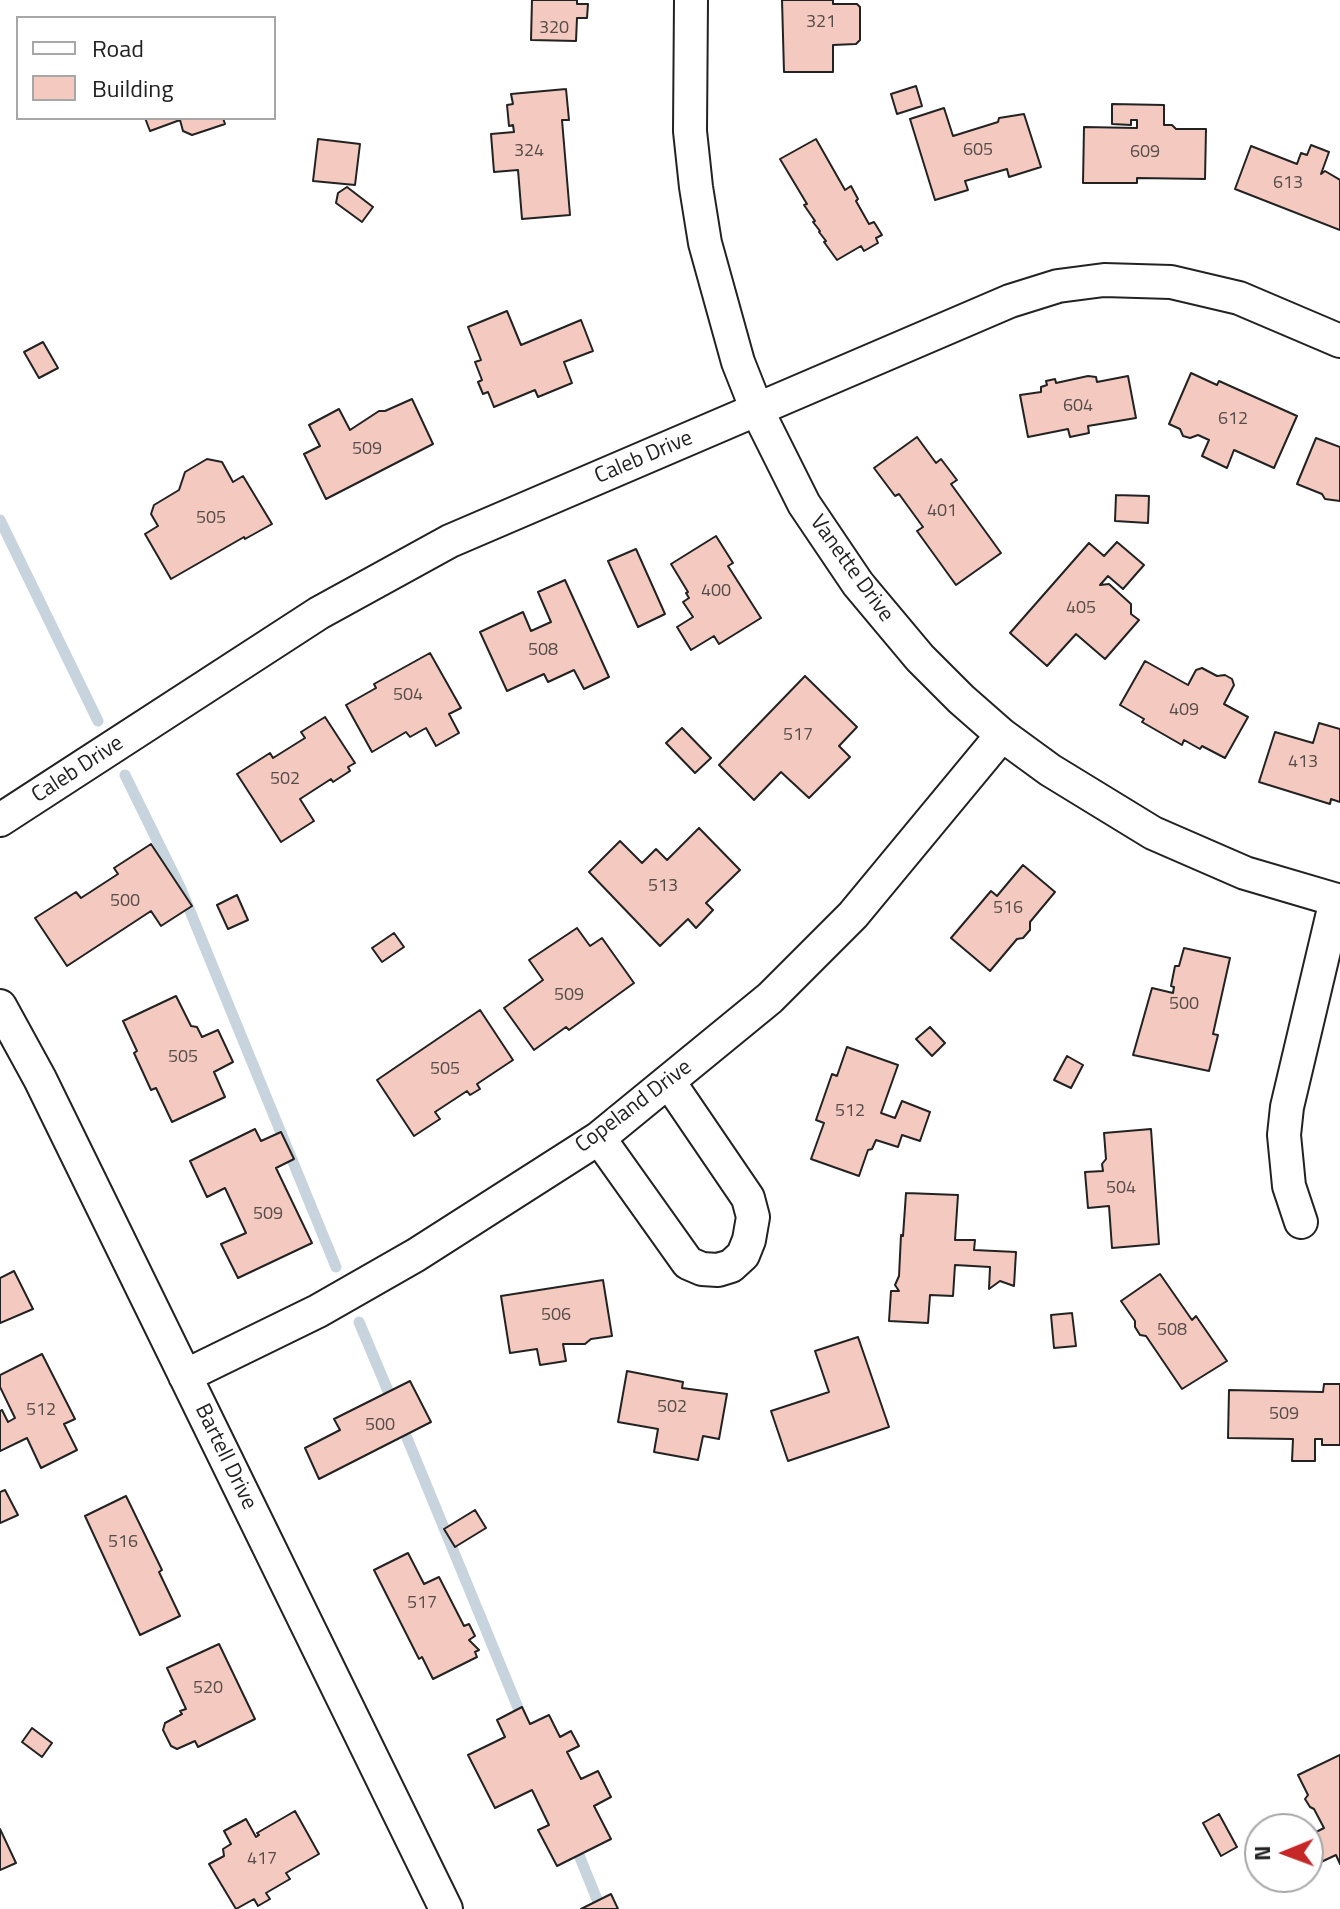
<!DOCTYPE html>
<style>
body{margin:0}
#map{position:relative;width:1340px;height:1909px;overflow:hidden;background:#fff;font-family:"Titillium Web",sans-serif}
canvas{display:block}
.legend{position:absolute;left:16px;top:16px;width:260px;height:104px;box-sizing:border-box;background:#fff;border:2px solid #a7a7a7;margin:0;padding:10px 14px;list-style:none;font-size:24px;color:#222}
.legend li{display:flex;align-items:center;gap:16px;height:40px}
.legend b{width:40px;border:2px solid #a7a7a7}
.north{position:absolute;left:1244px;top:1813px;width:80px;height:80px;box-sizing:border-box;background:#fff;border:2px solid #a7a7a7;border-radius:50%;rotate:269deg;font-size:22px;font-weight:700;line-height:32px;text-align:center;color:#222}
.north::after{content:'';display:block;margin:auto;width:28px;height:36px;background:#c62828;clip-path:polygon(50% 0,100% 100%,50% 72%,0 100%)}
</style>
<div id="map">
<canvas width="1340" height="1909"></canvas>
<ul class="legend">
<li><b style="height:10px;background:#fff"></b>Road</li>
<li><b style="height:22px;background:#f3c9c0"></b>Building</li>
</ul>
<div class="north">N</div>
</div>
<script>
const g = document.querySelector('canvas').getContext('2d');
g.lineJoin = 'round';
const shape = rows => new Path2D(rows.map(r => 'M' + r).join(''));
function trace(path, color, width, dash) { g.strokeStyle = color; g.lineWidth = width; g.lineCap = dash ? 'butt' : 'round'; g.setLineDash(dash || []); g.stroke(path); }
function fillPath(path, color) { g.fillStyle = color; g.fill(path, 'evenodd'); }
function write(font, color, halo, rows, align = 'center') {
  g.font = font + ' "Titillium Web",sans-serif'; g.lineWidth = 6; g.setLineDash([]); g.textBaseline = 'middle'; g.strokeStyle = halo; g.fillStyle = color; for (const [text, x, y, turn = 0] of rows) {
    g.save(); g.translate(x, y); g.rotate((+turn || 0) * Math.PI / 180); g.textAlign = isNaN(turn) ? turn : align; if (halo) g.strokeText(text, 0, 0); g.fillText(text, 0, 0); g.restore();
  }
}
trace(shape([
 [0,520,98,721],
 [125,775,181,889,336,1267],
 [359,1322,394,1405],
 [400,1421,523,1720],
 [574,1843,601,1909]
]), '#c7d3dd', 11);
const building = shape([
 [532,0,577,0,577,4,588,4,587,18,577,18,576,41,531,40,532,0],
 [782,0,833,0,833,4,857,4,860,7,860,40,856,44,833,45,833,72,784,72,782,0],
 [916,86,922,106,897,114,891,94,916,86],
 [566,89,569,120,562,120,570,215,522,219,518,170,494,172,491,134,514,132,513,125,509,126,507,105,513,104,511,94,566,89],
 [1112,104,1164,105,1164,125,1172,125,1176,129,1206,129,1205,179,1137,178,1137,183,1083,183,1084,127,1137,128,1137,120,1131,120,1131,125,1112,124,1112,104],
 [944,108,953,136,998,122,999,118,1024,114,1041,167,1009,177,1007,169,965,181,968,190,935,200,910,119,944,108],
 [145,118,223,118,225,124,192,135,183,131,180,120,150,131,145,118],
 [318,139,360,144,355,185,313,181,318,139],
 [816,139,845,190,851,186,858,199,856,201,869,224,874,222,882,235,876,238,878,243,864,251,861,246,837,260,824,242,826,241,819,232,820,231,813,222,815,221,804,205,807,204,780,159,816,139],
 [1311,145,1329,152,1321,174,1325,171,1340,180,1340,230,1235,189,1251,146,1297,164,1301,153,1307,155,1311,145],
 [347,187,373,207,362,222,336,203,338,193,347,187],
 [507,311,521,345,581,320,593,351,564,362,572,383,538,397,535,390,494,407,488,392,483,394,478,382,482,380,475,362,481,360,468,327,507,311],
 [43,342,58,368,39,378,24,352,43,342],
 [1191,373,1217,385,1219,381,1297,416,1274,468,1234,450,1227,468,1202,456,1209,440,1198,435,1190,438,1183,436,1180,429,1169,424,1191,373],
 [1088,376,1096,377,1097,382,1128,376,1136,418,1088,426,1089,433,1070,437,1068,429,1028,437,1020,395,1041,392,1041,387,1047,385,1046,381,1055,379,1056,383,1088,376],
 [412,399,433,444,326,499,304,454,320,446,309,425,339,409,350,430,379,411,385,411,412,399],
 [917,437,936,463,941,459,957,480,951,484,1001,553,956,585,917,531,923,527,899,494,895,496,874,468,917,437],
 [1316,438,1340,447,1340,501,1325,499,1322,494,1297,484,1316,438],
 [207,459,222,462,233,482,243,476,272,524,245,539,244,537,171,579,145,534,158,526,151,514,154,505,179,490,185,472,207,459],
 [1116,495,1149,496,1148,523,1115,521,1116,495],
 [716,536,733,563,728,566,761,618,719,644,714,636,691,650,677,627,693,617,683,602,689,598,686,593,688,592,671,564,716,536],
 [1117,542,1144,565,1123,589,1108,576,1100,585,1109,584,1131,604,1131,614,1139,620,1105,659,1076,634,1047,666,1010,633,1089,543,1104,556,1117,542],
 [636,549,665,614,638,627,608,561,636,549],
 [565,580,609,677,584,689,574,670,548,682,544,674,507,691,480,632,523,612,531,631,551,622,538,592,565,580],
 [430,653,461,708,449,714,459,733,436,746,426,728,410,737,406,732,372,752,346,705,376,688,374,684,430,653],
 [1145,661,1188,685,1196,670,1202,668,1217,676,1225,675,1232,679,1234,685,1224,704,1248,717,1225,758,1202,746,1200,749,1184,740,1182,745,1142,722,1144,719,1120,705,1145,661],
 [805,676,857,727,839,746,850,757,809,798,781,772,754,800,719,765,805,676],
 [325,717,355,763,348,767,350,771,333,782,331,779,300,799,314,821,281,842,237,774,270,753,273,758,305,738,301,732,325,717],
 [1319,723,1340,729,1340,802,1331,799,1330,804,1259,782,1275,732,1313,743,1319,723],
 [682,728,711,758,695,773,666,743,682,728],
 [699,828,740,870,706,903,713,910,696,928,688,919,660,946,589,872,620,841,642,863,656,849,667,860,699,828],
 [151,844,192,906,161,926,151,911,67,966,35,918,76,892,81,898,118,874,114,868,151,844],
 [1023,865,1055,892,1030,922,1030,930,1023,938,1017,939,990,971,951,938,991,891,997,896,1023,865],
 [237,895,248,920,228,929,217,905,237,895],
 [577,928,590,946,602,938,634,983,569,1030,566,1027,534,1050,504,1008,543,980,529,960,577,928],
 [394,933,404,947,382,962,372,948,394,933],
 [1184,948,1230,958,1213,1034,1218,1035,1209,1071,1133,1055,1152,988,1173,993,1174,987,1171,986,1175,966,1179,966,1184,948],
 [176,996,191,1026,197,1027,202,1037,218,1030,233,1062,214,1072,225,1097,172,1122,156,1088,151,1090,134,1053,137,1051,123,1021,176,996],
 [480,1010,513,1060,477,1084,480,1089,470,1095,467,1091,435,1112,440,1119,414,1136,377,1080,480,1010],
 [930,1027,945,1043,932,1056,916,1039,930,1027],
 [847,1047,898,1065,881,1113,895,1118,902,1101,930,1112,920,1141,902,1135,898,1147,876,1140,872,1149,868,1150,859,1176,811,1159,824,1123,816,1120,832,1074,837,1076,847,1047],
 [1067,1056,1083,1065,1071,1088,1054,1080,1067,1056],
 [255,1129,261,1141,281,1132,294,1159,276,1168,312,1243,238,1278,221,1244,246,1233,225,1188,207,1197,190,1161,255,1129],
 [1151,1129,1159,1244,1112,1248,1109,1206,1088,1208,1085,1172,1103,1171,1102,1164,1106,1159,1104,1133,1151,1129],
 [906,1193,958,1195,955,1240,975,1240,974,1250,1016,1252,1014,1286,1000,1281,989,1289,990,1267,955,1265,953,1296,930,1295,928,1323,889,1321,891,1291,899,1291,895,1285,899,1276,901,1235,903,1236,906,1193],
 [14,1271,33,1309,0,1323,0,1278,14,1271],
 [1160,1274,1192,1320,1196,1316,1227,1361,1182,1389,1146,1336,1140,1335,1135,1327,1135,1321,1121,1301,1160,1274],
 [603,1280,612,1336,591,1339,585,1344,563,1344,566,1361,540,1365,537,1349,510,1353,501,1296,603,1280],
 [1072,1313,1076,1346,1054,1348,1051,1315,1072,1313],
 [858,1337,889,1427,788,1461,771,1411,829,1392,815,1351,858,1337],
 [42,1354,75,1419,64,1424,77,1450,41,1468,27,1438,0,1451,0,1411,2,1410,8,1422,15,1418,0,1387,0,1375,42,1354],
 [627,1371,683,1382,682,1388,727,1394,719,1439,703,1436,698,1460,654,1452,658,1429,618,1422,627,1371],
 [410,1381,431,1422,319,1479,305,1448,340,1430,334,1419,410,1381],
 [1324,1384,1340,1384,1340,1445,1322,1445,1322,1439,1315,1439,1315,1461,1292,1461,1293,1439,1228,1438,1229,1390,1323,1392,1324,1384],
 [5,1490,18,1515,0,1523,0,1492,5,1490],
 [126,1496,162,1570,159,1572,180,1616,140,1635,85,1516,126,1496],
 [475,1510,486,1528,455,1547,444,1529,475,1510],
 [408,1553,424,1584,439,1577,464,1626,469,1624,475,1636,469,1640,479,1650,475,1652,477,1657,433,1679,422,1657,419,1659,374,1570,408,1553],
 [219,1644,255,1719,198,1747,195,1741,177,1749,171,1746,163,1730,165,1723,182,1714,180,1711,186,1709,167,1668,219,1644],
 [522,1707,530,1724,549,1715,560,1737,571,1731,579,1746,567,1752,581,1779,598,1771,611,1797,594,1806,611,1839,557,1866,538,1830,549,1825,532,1790,495,1808,468,1755,505,1737,497,1720,522,1707],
 [32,1728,52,1743,42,1757,22,1742,32,1728],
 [1340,1755,1340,1864,1336,1855,1321,1862,1308,1836,1324,1828,1314,1809,1310,1807,1305,1799,1308,1795,1298,1775,1340,1755],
 [295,1811,319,1854,286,1873,290,1879,266,1893,270,1899,258,1906,254,1899,236,1909,209,1864,224,1856,223,1849,231,1844,224,1831,246,1819,256,1837,259,1835,257,1833,295,1811],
 [1219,1814,1237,1847,1221,1856,1203,1823,1219,1814],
 [0,1829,16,1863,0,1870,0,1829],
 [611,1894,618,1909,581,1909,611,1894]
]);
fillPath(building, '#f3c9c0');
trace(building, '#222', 2);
const minor = shape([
 [691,0,690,131,696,187,705,243,738,362,757,410,804,504,858,584,920,658,961,699,1002,735,1050,770,1153,833,1245,873,1340,901],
 [0,820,319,613,450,541,1010,301,1058,286,1104,280,1171,282,1239,298,1340,341],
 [0,1006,40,1079,446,1909],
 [599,1138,688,1263,702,1269,718,1270,731,1266,743,1255,749,1240,753,1217,748,1198,669,1082],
 [1301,1222,1289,1186,1284,1135,1287,1107,1336,900],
 [185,1376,318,1311,416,1255,599,1138,770,998,853,915,1002,735]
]);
trace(minor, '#222', 36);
trace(minor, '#fff', 32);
write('18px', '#564c4a', null, [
 ["321",821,23],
 ["320",554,29],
 ["605",978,151],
 ["324",529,152],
 ["609",1145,153],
 ["613",1288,184],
 ["604",1078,407],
 ["612",1233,420],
 ["509",367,450],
 ["401",942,512],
 ["505",211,519],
 ["400",716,592],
 ["405",1081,609],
 ["508",543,651],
 ["504",408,696],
 ["409",1184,711],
 ["517",798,736],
 ["413",1303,763],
 ["502",285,780],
 ["513",663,887],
 ["500",125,902],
 ["516",1008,909],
 ["509",569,996],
 ["500",1184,1005],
 ["505",183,1058],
 ["505",445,1070],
 ["512",850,1112],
 ["504",1121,1189],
 ["509",268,1215],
 ["506",556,1316],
 ["508",1172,1331],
 ["502",672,1408],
 ["512",41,1411],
 ["509",1284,1415],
 ["500",380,1426],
 ["516",123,1543],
 ["517",422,1604],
 ["520",208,1689],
 ["417",262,1860]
]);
write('22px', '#222', '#fff', [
 ["Caleb Drive",644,458,-23],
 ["Vanette Drive",851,569,54],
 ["Caleb Drive",78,770,-33],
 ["Copeland Drive",634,1107,-37],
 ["Bartell Drive",225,1457,64]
]);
</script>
